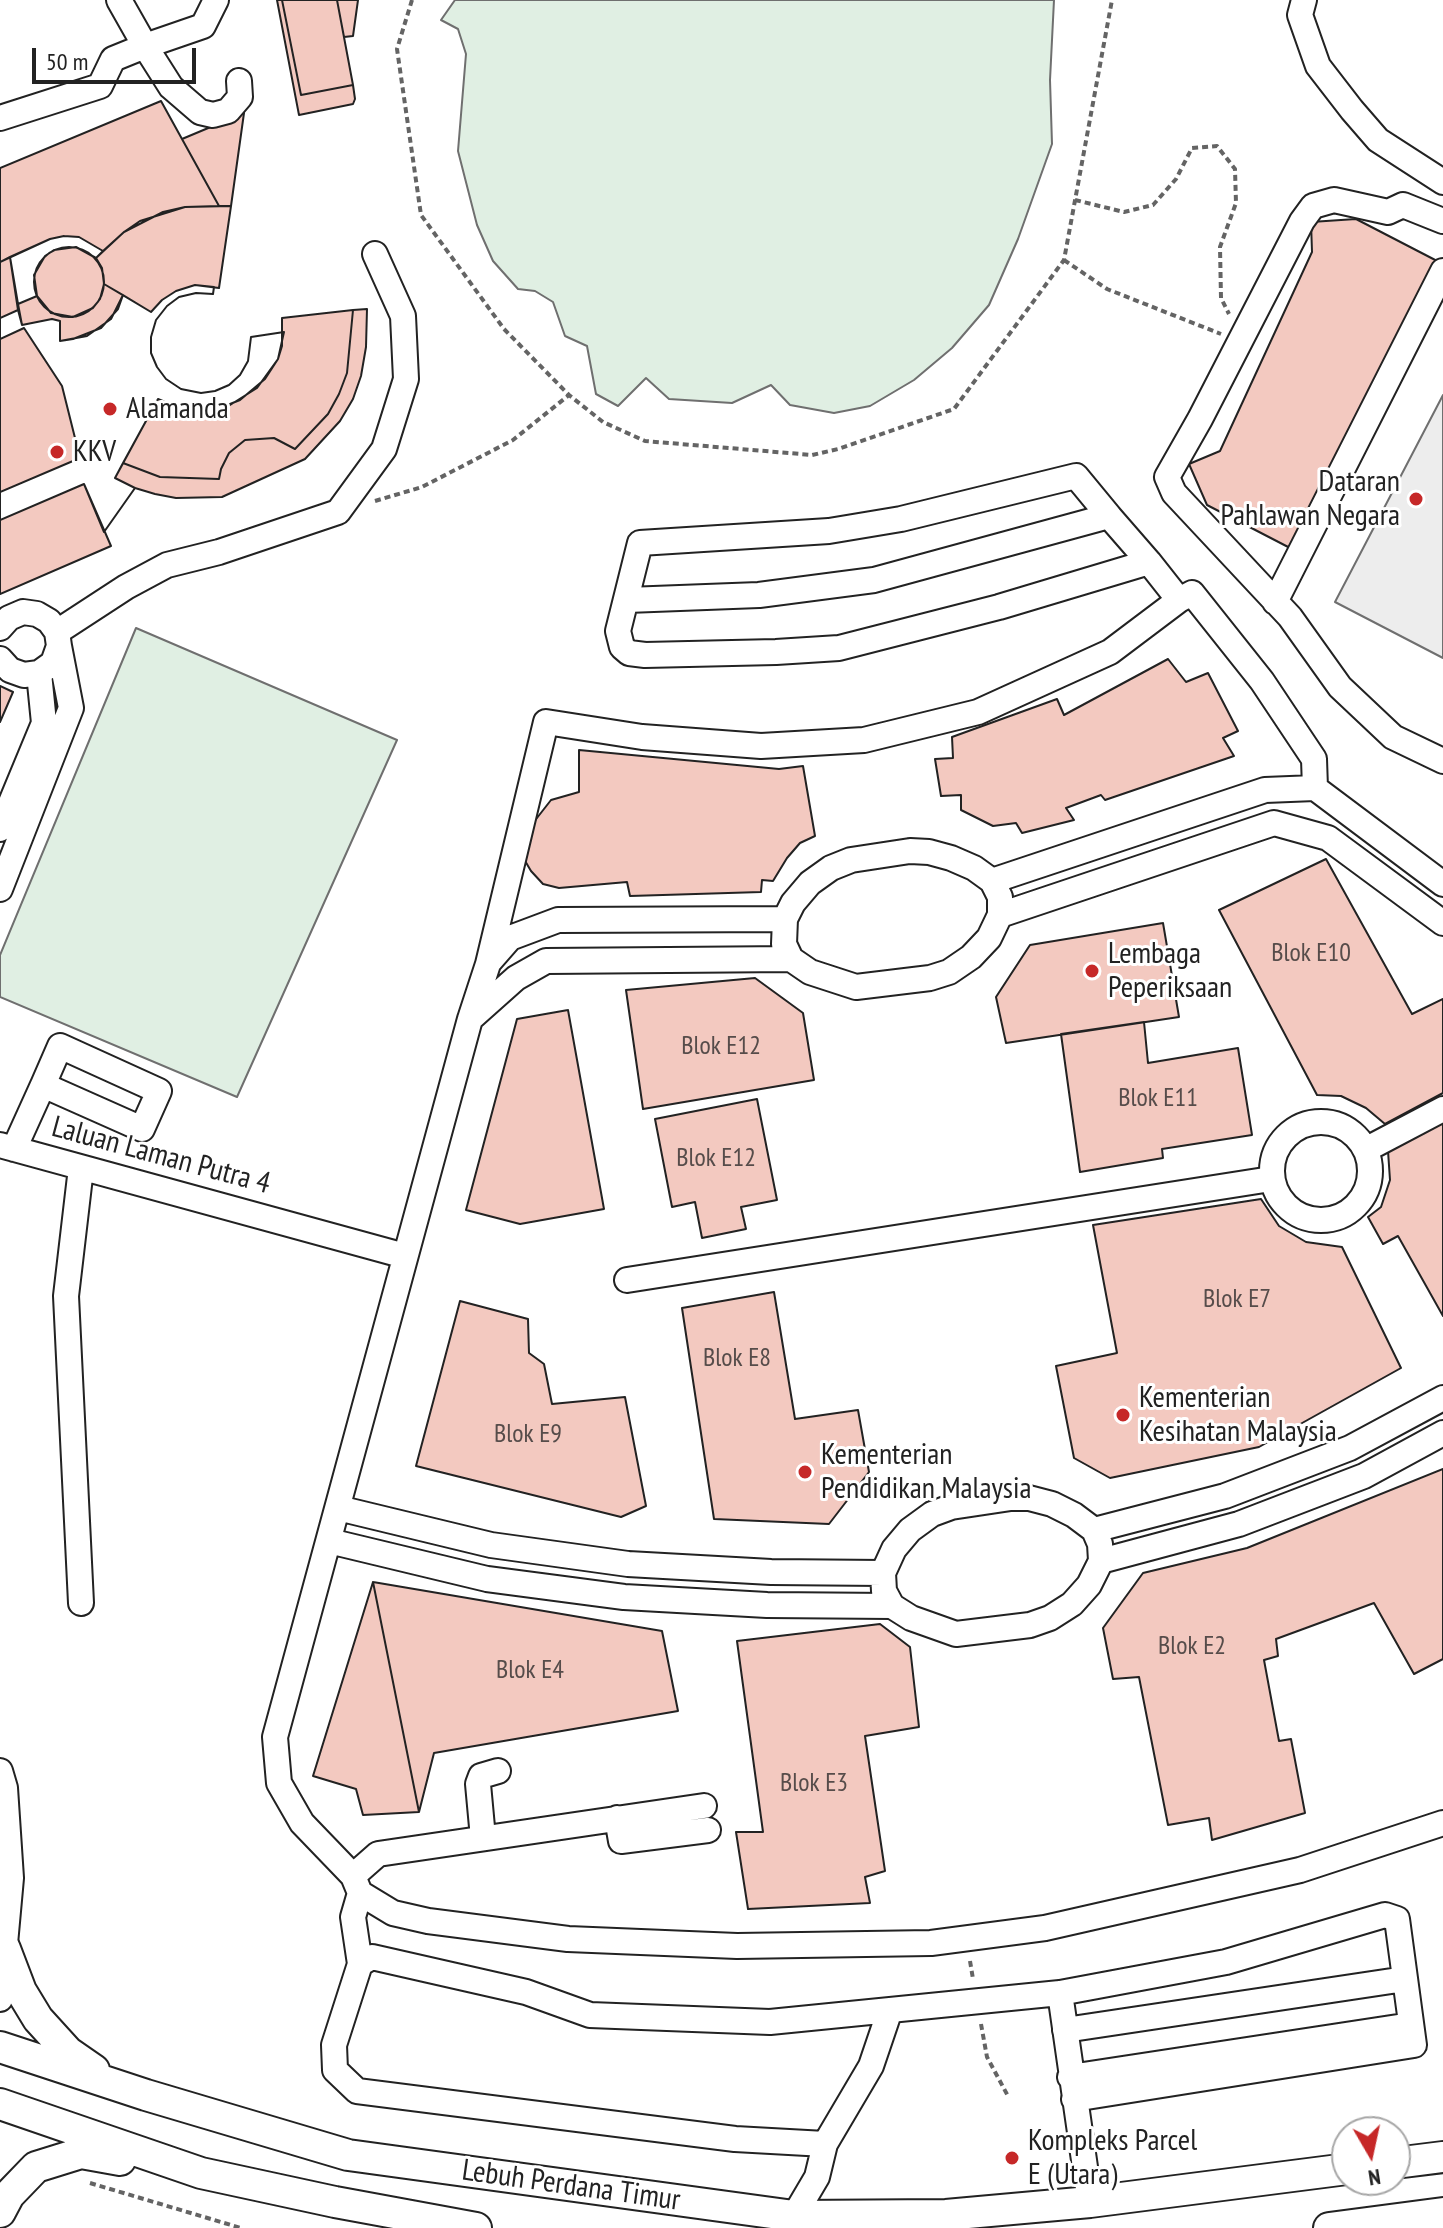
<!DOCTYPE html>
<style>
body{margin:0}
#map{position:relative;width:1443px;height:2228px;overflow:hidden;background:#fff;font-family:"PT Sans Narrow",sans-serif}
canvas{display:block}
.north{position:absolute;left:1331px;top:2116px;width:80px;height:80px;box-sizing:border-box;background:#fff;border:2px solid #a7a7a7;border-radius:50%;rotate:171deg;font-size:22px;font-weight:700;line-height:32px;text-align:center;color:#222}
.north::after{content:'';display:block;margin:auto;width:28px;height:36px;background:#c62828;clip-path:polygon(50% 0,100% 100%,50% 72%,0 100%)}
.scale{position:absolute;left:32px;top:48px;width:164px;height:36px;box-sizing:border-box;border:4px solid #222;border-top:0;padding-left:10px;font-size:24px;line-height:28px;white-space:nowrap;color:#222;-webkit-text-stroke:6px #fff;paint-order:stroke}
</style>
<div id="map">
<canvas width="1443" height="2228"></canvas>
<div class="north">N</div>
<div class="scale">50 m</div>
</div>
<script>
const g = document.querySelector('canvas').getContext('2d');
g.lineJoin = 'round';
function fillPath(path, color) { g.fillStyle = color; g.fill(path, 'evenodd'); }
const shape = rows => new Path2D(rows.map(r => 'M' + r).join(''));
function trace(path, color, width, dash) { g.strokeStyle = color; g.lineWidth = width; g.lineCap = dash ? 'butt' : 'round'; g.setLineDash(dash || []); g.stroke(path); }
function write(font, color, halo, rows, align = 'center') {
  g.font = font + ' "PT Sans Narrow",sans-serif'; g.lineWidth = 6; g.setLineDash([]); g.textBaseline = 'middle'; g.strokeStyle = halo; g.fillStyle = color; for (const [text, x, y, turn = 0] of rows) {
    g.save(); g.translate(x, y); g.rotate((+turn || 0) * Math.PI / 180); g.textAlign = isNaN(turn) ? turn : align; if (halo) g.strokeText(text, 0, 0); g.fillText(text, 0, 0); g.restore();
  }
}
const green = shape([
 [455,0,1054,0,1050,80,1052,144,1018,239,989,305,952,348,914,380,870,406,834,413,790,405,771,385,732,403,669,399,646,378,618,406,596,394,587,346,565,336,553,302,535,291,518,289,493,261,477,225,458,151,466,54,458,29,441,20,455,0],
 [136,628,397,740,237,1097,0,997,0,955,136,628]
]);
fillPath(green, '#e0efe3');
trace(green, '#6f6f6f', 2);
const parking = shape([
 [1443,395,1443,658,1335,602,1443,395]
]);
fillPath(parking, '#ededed');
trace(parking, '#6f6f6f', 2);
const building = shape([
 [277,0,282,0,301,95,353,85,355,99,353,104,299,115,277,0],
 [282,0,337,0,353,85,301,95,282,0],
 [337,0,358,0,353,36,344,37,337,0],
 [161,101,219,206,185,207,163,212,124,232,103,251,79,237,64,236,50,239,0,262,0,168,161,101],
 [244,113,231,206,219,206,182,139,244,113],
 [231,206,219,288,195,285,176,291,162,300,151,312,104,284,102,268,96,258,124,232,140,221,185,207,231,206],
 [1356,219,1441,263,1292,549,1207,505,1189,464,1220,451,1312,252,1311,222,1356,219],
 [64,236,79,237,103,251,96,258,76,247,54,250,45,256,34,275,37,296,18,304,10,257,50,239,64,236],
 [64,236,79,237,103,251,96,258,76,247,54,250,45,256,34,275,37,296,18,304,10,257,50,239,64,236],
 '34 282a35 35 0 1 1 70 0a35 35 0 1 1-70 0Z',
 [10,257,18,310,0,318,0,262,10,257],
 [104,284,123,295,111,319,87,336,60,341,60,321,52,319,22,325,18,304,37,296,51,313,73,317,93,308,100,299,104,284],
 [195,285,214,287,213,294,196,293,179,297,167,306,156,320,151,337,151,353,157,367,166,379,181,389,201,393,215,391,229,385,240,375,248,361,251,337,284,332,278,359,265,379,240,400,220,408,182,409,158,399,115,478,135,488,104,532,84,484,0,520,0,492,80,458,62,386,24,328,0,339,0,318,18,310,22,325,52,319,60,321,60,341,73,339,101,328,118,309,123,295,151,312,162,300,176,291,195,285],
 [195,285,214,287,213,294,196,293,179,297,167,306,156,320,151,337,151,353,157,367,166,379,181,389,201,393,215,391,229,385,240,375,248,361,251,337,284,332,278,359,265,379,240,400,220,408,182,409,158,399,115,478,135,488,104,532,84,484,0,520,0,492,80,458,62,386,24,328,0,339,0,318,18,310,22,325,52,319,60,321,60,341,73,339,101,328,118,309,123,295,151,312,162,300,176,291,195,285],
 [367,309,366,347,361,376,353,399,340,421,305,459,222,497,176,498,155,494,135,488,115,478,123,463,160,477,219,479,221,469,229,453,245,440,274,438,295,449,328,414,339,394,347,373,353,310,367,309],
 [353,310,347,373,339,394,328,414,295,449,274,438,245,440,229,453,221,469,219,479,160,477,123,463,158,399,173,407,191,410,230,405,257,388,278,359,282,346,282,318,353,310],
 [24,328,62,386,80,458,0,492,0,339,24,328],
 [84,484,111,546,0,594,0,520,84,484],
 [1168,659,1186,682,1208,673,1238,731,1223,738,1234,756,1105,800,1101,795,1066,808,1074,820,1022,833,1016,823,993,826,961,810,961,795,941,796,935,759,953,758,952,737,1057,699,1064,715,1168,659],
 [0,686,13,692,0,722,0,686],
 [579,750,779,769,803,766,815,836,800,843,787,858,773,881,762,880,761,892,630,896,627,882,559,888,543,884,531,871,521,854,526,832,551,800,579,792,579,750],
 [1326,859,1412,1014,1443,999,1443,1093,1385,1124,1366,1108,1341,1096,1317,1095,1219,910,1326,859],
 [1163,923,1179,1017,1006,1043,996,997,1030,945,1163,923],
 [755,978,803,1013,814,1080,643,1109,626,990,755,978],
 [568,1010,604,1209,520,1224,466,1210,517,1019,568,1010],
 [1144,1022,1148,1063,1238,1048,1252,1135,1162,1149,1163,1158,1080,1172,1061,1034,1144,1022],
 [757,1099,777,1200,741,1207,746,1229,702,1238,695,1202,672,1207,655,1119,757,1099],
 [1443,1122,1443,1316,1398,1236,1383,1244,1368,1217,1381,1207,1390,1180,1388,1151,1443,1122],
 [1261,1199,1279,1226,1306,1242,1342,1247,1401,1368,1259,1447,1110,1478,1074,1458,1056,1366,1117,1353,1093,1225,1261,1199],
 [774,1292,795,1419,858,1410,869,1472,829,1524,714,1519,682,1308,774,1292],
 [460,1301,528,1319,529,1353,544,1364,552,1404,625,1397,646,1506,621,1517,416,1466,460,1301],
 [1443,1469,1443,1659,1414,1674,1374,1603,1276,1639,1278,1656,1264,1660,1279,1741,1291,1739,1305,1813,1212,1840,1209,1818,1168,1825,1139,1677,1113,1679,1103,1628,1143,1573,1247,1548,1443,1469],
 [373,1582,662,1631,678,1711,434,1753,419,1812,373,1582],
 [373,1582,419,1812,363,1815,356,1789,313,1776,373,1582],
 [880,1624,910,1647,919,1727,865,1736,885,1871,865,1877,870,1903,748,1909,736,1832,763,1832,737,1641,880,1624]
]);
fillPath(building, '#f3c9c0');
trace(building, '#222', 2);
const minor = shape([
 [216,0,203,26,145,46,171,87,200,112,213,115,228,111,240,97,239,81],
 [1304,0,1300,15,1318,66,1352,110,1378,140,1443,182],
 [0,118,100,86,113,59,145,46,119,0],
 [1443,221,1403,205,1388,212,1334,200,1313,206,1302,221,1200,419,1167,477,1174,493,1290,617,1340,687,1393,737,1443,761],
 [1149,562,999,607,839,648,776,652,645,655,629,653,622,647,618,631,640,543,829,531,901,519,1076,476,1109,516,1149,562,1179,600],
 [627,600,759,595,874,580,1109,516],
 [1275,602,1443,271],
 [0,628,9,618,23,612,37,614,49,621,57,632,59,646,53,663,39,673,24,675,10,670,0,659],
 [57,632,126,587,167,565,219,552,338,512,384,449,406,379,403,316,375,254],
 [1315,788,1314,759,1262,681,1192,593,1179,600,1110,652,978,712,864,740,761,746,642,737,546,722,488,964,470,1019,275,1737,279,1783,302,1823,353,1876,360,1893,393,1913,428,1921,568,1939,737,1946,931,1943,1045,1928,1300,1870,1443,1823],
 [0,829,44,723,39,673],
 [910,851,929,852,951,858,974,868,992,881,1000,897,1000,915,989,938,971,957,949,972,930,978,856,987,810,972,791,959,784,944,785,919,793,903,810,883,831,868,851,860,910,851],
 [992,881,1265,790,1315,788,1443,884],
 [0,889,71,708,59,646],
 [1000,915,1274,823,1328,838,1443,923],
 [489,962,510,938,558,920,785,919],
 [470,1019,516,978,546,961,791,959],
 '1272 1171a49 49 0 1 1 98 0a49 49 0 1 1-98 0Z',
 [0,1145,405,1256],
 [14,1149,43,1085,142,1129,159,1091,60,1046,43,1085],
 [1367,1149,1443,1109],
 [627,1280,1271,1179],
 [1011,1498,1029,1498,1052,1504,1074,1515,1094,1530,1100,1544,1101,1561,1089,1585,1072,1604,1050,1618,1030,1625,956,1634,911,1618,892,1606,884,1591,883,1573,894,1549,910,1530,932,1514,951,1507,1011,1498],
 [338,1508,491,1545,628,1564,771,1572,883,1573],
 [1094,1530,1225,1496,1350,1448,1443,1398],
 [329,1541,487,1579,624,1597,767,1605,892,1606],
 [1101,1561,1239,1524,1364,1476,1443,1433],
 [81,1603,66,1296,81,1168],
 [0,1771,5,1788,11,1878,0,1999],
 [617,1818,621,1841,708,1830],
 [483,1838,478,1784,481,1776,498,1771],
 [353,1876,378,1854,704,1806],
 [360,1964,353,1917,360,1893],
 [1060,1993,1090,2202],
 [1065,2030,1405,1979],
 [1070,2077,1411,2025],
 [825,2144,871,2066,890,2010],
 [794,2216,817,2177,825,2144,735,2139,357,2091,335,2070,334,2045,360,1964,372,1957,526,1992,590,2015,770,2022,1060,1993,1226,1962,1385,1915,1397,1919,1414,2045,1074,2099]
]);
const major = shape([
 [5,1949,21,1991,38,2019,68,2052,94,2070],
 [0,2047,146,2095,348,2155,794,2216,946,2215,1090,2202,1347,2169],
 [0,2104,201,2173,335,2202,476,2228],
 [1395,2163,1443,2157],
 [0,2212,9,2195,36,2167,81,2153,120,2160],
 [1329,2228,1443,2213]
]);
trace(minor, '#222', 28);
trace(major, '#222', 34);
trace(shape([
 [412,0,397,49,421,215,504,329,569,395,603,422,645,441,812,455,838,449,954,409,1064,260,1112,0],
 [1075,200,1124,212,1153,205,1176,179,1192,148,1217,146,1235,169,1236,203,1220,247,1221,298,1229,314],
 [1064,260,1107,289,1221,334],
 [375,501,422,487,513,440,569,395],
 [970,1961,973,1979],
 [981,2024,987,2057,1009,2098],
 [90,2183,241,2228]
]), '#646464', 4, [6, 4]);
trace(minor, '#fff', 24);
trace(major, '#fff', 30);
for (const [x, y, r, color] of [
 [110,409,8,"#c62828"],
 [57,452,8,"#c62828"],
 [1416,499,8,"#c62828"],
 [1092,971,8,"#c62828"],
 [1123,1415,8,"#c62828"],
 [805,1472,8,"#c62828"],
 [1012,2158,8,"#c62828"]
]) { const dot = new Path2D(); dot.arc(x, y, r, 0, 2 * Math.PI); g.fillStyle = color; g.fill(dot); trace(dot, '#fff', 3); }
write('26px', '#564c4a', null, [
 ["Blok E10",1311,954],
 ["Blok E12",721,1047],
 ["Blok E11",1158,1099],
 ["Blok E12",716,1159],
 ["Blok E7",1237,1300],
 ["Blok E8",737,1359],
 ["Blok E9",528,1435],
 ["Blok E2",1192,1647],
 ["Blok E4",530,1671],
 ["Blok E3",814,1784]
]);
write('30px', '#222', '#fff', [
 ["Alamanda",126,409],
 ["KKV",73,452],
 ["Dataran",1400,482,"right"],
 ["Pahlawan Negara",1400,516,"right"],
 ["Lembaga",1108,954],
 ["Peperiksaan",1108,988],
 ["Kementerian",1139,1398],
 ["Kesihatan Malaysia",1139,1432],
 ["Kementerian",821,1455],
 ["Pendidikan Malaysia",821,1489],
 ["Kompleks Parcel",1028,2141],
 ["E (Utara)",1028,2175]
], 'left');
write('30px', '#222', '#fff', [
 ["Laluan Laman Putra 4",161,1156,15],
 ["Lebuh Perdana Timur",571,2186,8]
]);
</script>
